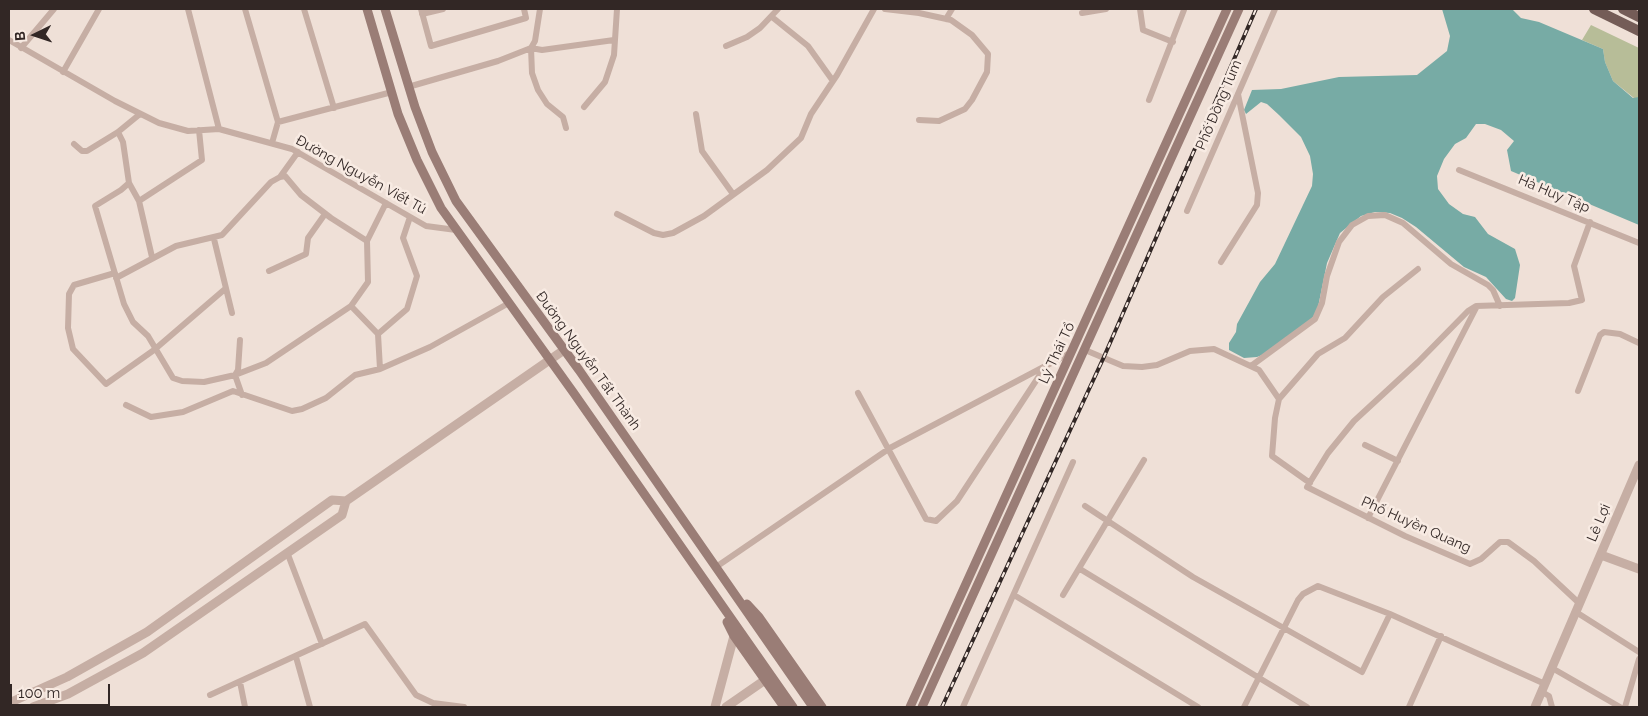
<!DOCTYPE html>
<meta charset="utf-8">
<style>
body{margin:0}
#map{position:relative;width:1648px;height:716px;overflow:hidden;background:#efe0d7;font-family:Raleway,sans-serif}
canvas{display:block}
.frame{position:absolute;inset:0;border:10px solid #322725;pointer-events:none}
.north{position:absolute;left:10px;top:10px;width:50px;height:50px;-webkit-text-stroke:4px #f8ebe3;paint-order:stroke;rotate:266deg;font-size:14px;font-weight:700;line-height:20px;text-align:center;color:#322725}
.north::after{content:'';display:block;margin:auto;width:18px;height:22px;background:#322725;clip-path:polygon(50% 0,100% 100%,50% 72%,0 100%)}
.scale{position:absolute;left:10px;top:684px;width:100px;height:22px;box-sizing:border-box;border:2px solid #322725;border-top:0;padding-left:6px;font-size:15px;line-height:18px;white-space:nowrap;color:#322725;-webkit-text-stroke:4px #f8ebe3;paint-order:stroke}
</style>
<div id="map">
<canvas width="1648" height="716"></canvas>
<div class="frame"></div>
<div class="north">B</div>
<div class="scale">100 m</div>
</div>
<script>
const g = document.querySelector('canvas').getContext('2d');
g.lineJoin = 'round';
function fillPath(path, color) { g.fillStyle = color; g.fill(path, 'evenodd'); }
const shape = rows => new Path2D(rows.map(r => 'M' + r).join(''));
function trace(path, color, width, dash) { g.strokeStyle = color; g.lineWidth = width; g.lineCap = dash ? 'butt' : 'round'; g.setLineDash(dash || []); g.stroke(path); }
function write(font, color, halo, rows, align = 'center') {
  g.font = font + ' Raleway,sans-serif'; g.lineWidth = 5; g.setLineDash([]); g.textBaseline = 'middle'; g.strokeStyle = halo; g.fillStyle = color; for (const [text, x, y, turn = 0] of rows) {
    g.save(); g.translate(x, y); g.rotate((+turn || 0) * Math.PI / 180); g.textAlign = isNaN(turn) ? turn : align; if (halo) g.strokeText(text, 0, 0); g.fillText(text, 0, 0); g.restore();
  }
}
fillPath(shape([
 [1591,25,1639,48,1639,98,1634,98,1613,81,1605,62,1603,49,1582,40]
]), '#b7bd98');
fillPath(shape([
 [1442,9,1512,9,1521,18,1539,22,1603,49,1605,62,1613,81,1633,98,1639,97,1639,225,1511,171,1507,150,1514,141,1501,130,1485,124,1476,124,1466,138,1455,144,1444,159,1437,176,1438,189,1449,204,1463,214,1475,217,1488,234,1515,249,1520,265,1515,298,1512,301,1506,299,1486,277,1464,267,1416,227,1402,218,1390,213,1375,212,1361,216,1340,233,1327,263,1317,312,1308,323,1265,354,1257,357,1244,358,1229,350,1229,343,1236,332,1237,324,1260,282,1275,264,1312,186,1313,174,1310,156,1301,137,1279,115,1267,104,1261,102,1246,114,1244,110,1252,90,1281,89,1339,77,1417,75,1447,51,1450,36]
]), '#77aba5');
trace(shape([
 [188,9,219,129],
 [245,9,278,122,272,143],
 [304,9,334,108],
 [421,9,431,46,526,18,524,9],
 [885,9,919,13,951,20,972,35,988,54,987,72,972,100,965,109,939,121,919,120],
 [1140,9,1143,30,1173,42],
 [1082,13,1106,9],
 [422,14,443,9],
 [772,17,808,46,833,81],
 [946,19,952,9],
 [9,40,115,101,159,123,188,131,219,129,292,149,426,226,456,230],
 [726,46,747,37,760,28,778,9],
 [21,48,54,9],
 [63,72,99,9],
 [408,87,498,61,531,48,535,41,540,9],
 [1149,100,1184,10],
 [584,107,605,82,614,55,617,9],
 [696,114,702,151,733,194],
 [278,122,392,92],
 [566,128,563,117,547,104,538,90,532,73,531,48,542,50,614,40],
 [118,132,123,142,129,183,121,190,95,206,124,304,133,322,148,336,173,378,182,381,204,382,235,375,266,363,351,306,368,282,367,241,386,203],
 [74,144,82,151,87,151,118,132,140,114],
 [1459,170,1639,243],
 [280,177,298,152],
 [129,183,139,201,152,257],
 [139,201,202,160,199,130],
 [1187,211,1275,9],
 [617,214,654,233,663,235,673,233,704,216,767,170,801,138,811,114,837,75,874,9],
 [214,239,232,313],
 [1221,262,1257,205,1258,193,1238,94],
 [269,271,306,254,308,238,325,214],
 [115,273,74,285,69,294,68,328,73,349,106,384,154,350,225,289],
 [116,278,176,246,222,235,271,182,280,177,285,176,301,195,331,218,367,241],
 [378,334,407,309,417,276,403,238,410,217],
 [240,340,238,370,235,375,242,395],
 [1085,350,1123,366,1142,367,1157,365,1190,351,1214,349,1259,370,1279,399],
 [1251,366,1315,319,1322,303,1327,276,1339,242,1352,225,1368,216,1385,215,1403,223,1451,264,1488,285,1493,290,1500,306],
 [380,369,430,347,509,303],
 [1578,391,1600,335,1604,332,1620,334,1639,343],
 [858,393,926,519,936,521,957,501,1047,364],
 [126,405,151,417,183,412,233,391,292,411,302,409,326,398,355,375,380,369,378,334,351,306],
 [1365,445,1398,461],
 [1310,483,1272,456,1275,418,1279,399,1318,354,1345,338,1383,297,1418,269],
 [1085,506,1193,577,1362,672,1390,614],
 [1368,518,1476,308],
 [287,552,322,644],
 [716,567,890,448,1072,352],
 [1080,569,1307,707],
 [1014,595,1198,707],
 [1063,595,1144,460],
 [1580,604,1534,561,1508,542,1500,542,1481,559,1470,564,1405,536,1307,487,1328,453,1354,421,1418,362,1468,311,1476,306,1569,303,1582,300,1574,266,1590,222],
 [1576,612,1639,652],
 [296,657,310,707],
 [1552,668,1620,707],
 [240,682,245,707],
 [1542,692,1549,696,1552,707],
 [210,695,365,624,416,695,433,703,464,707],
 [963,707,1073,462],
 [1244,707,1298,600,1303,594,1318,586,1390,614,1545,684],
 [1409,707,1441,636],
 [1625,707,1639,659]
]), '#c6aea4', 6);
trace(shape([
 [1601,555,1639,569],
 [9,703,67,677,147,632,332,500,346,501,564,350],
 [33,707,68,694,143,653,342,515,346,501],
 [715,707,734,636],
 [726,707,765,680],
 [1535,707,1639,465]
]), '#c6aea4', 9);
trace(shape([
 [367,9,398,114,417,160,441,208,573,392,793,707],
 [385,9,415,107,432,152,456,201,579,370,813,707],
 [747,604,759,617,822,707],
 [727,622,734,636,784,707],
 [910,707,1227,9],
 [922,707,1239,9]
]), '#9a7d76', 9);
trace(shape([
 [1594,9,1639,31],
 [1623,9,1639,17]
]), '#745c57', 10);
const rail = shape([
 [942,707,1103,359,1256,9]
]);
trace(rail, '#322725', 4);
trace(rail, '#f8ebe3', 2, [5.5]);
write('14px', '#322725', '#f8ebe3', [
 ["Phố Đồng Tum",1219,105,-67],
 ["Đường Nguyễn Viết Tú",361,175,29],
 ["Hà Huy Tập",1554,194,23],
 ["Lý Thái Tổ",1057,353,-65],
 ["Đường Nguyễn Tất Thành",588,361,54],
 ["Lê Lợi",1599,523,-67],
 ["Phố Huyền Quang",1416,525,24]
]);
</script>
